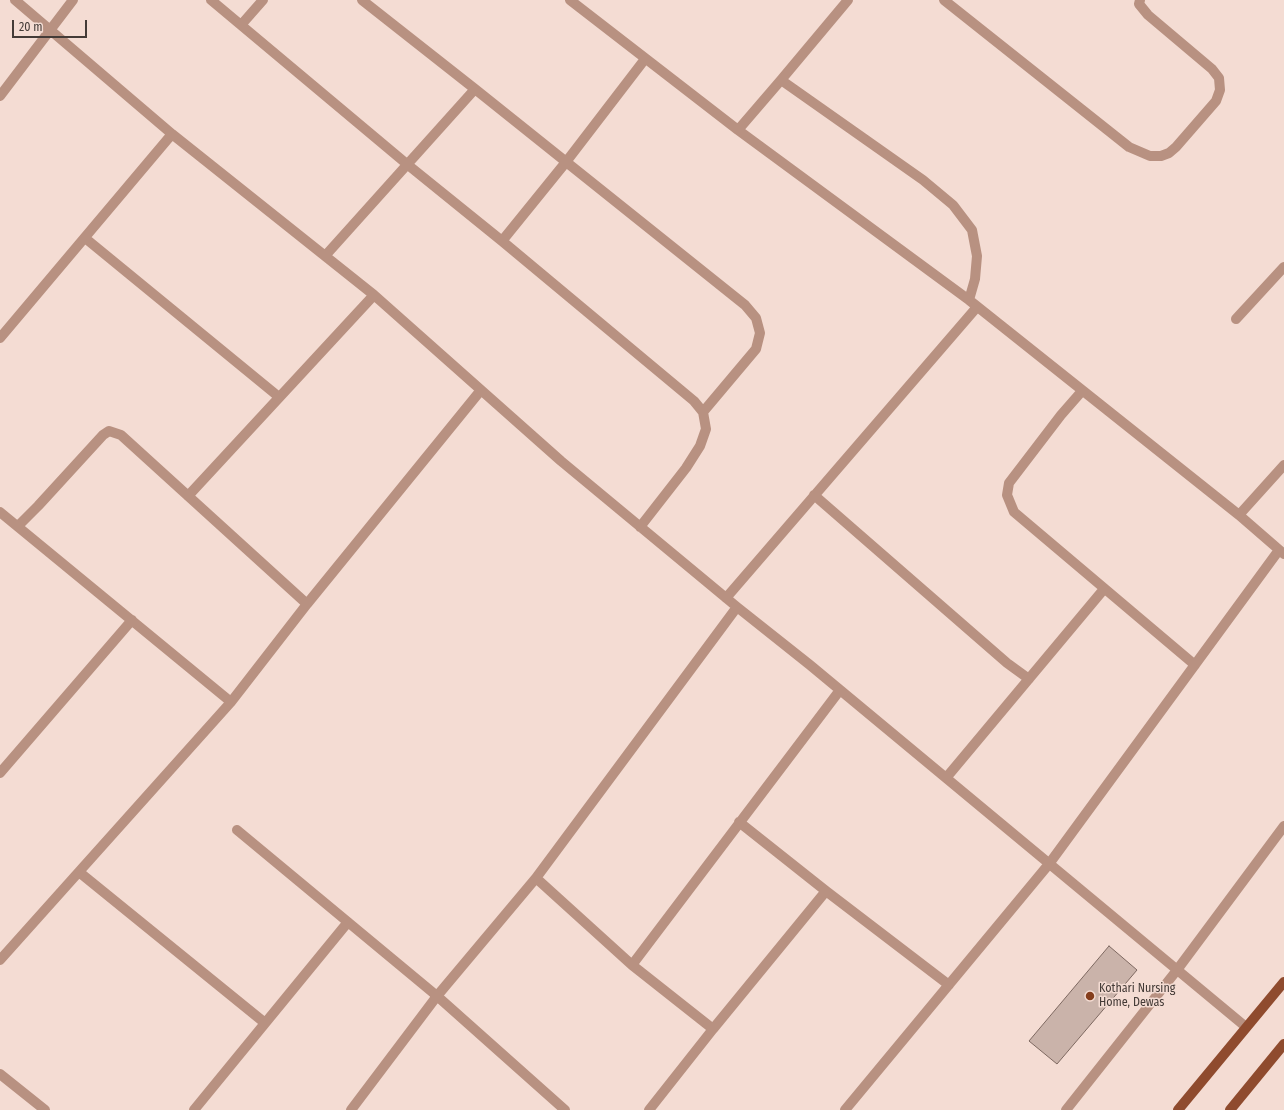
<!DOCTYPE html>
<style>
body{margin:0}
#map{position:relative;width:1284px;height:1110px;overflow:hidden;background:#f4dcd3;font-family:"Fira Sans Condensed",sans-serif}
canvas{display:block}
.scale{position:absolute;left:12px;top:20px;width:75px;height:18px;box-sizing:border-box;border:2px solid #443b37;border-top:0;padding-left:5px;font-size:12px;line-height:14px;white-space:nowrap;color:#443b37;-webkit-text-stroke:3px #f4dcd3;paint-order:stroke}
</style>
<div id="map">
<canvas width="1284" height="1110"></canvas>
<div class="scale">20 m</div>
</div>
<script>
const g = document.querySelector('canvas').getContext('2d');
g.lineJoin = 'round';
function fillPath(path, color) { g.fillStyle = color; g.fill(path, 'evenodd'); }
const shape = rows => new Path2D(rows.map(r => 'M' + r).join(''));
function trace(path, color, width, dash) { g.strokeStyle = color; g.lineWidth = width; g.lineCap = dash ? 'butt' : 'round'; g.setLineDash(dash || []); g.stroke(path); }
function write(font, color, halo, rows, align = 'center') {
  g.font = font + ' "Fira Sans Condensed",sans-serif'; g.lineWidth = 3; g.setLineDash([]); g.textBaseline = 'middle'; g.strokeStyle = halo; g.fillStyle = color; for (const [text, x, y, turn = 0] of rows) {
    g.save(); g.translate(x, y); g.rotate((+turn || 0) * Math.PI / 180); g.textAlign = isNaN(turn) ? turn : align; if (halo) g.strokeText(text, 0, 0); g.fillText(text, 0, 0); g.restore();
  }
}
const building = shape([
 [1109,946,1137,970,1057,1064,1029,1041,1109,946]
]);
fillPath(building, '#cab3aa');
trace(building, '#7d6860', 1);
trace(shape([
 [15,0,172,134,374,295,561,461,737,607,810,665,1246,1027],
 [211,0,408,165,502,241,694,401,703,412,706,429,700,446,686,468,640,527],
 [362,0,475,89,745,305,756,318,760,333,756,349,703,412],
 [570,0,738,130,969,300,1239,515,1284,554],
 [944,0,1129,147,1150,156,1161,156,1169,153,1176,147,1216,101,1220,90,1219,78,1212,69,1148,15,1139,4,1140,0],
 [241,25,263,0],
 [781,80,923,180,953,205,972,230,977,256,975,279,969,300],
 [0,96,73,0],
 [738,130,781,80,848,0],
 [85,238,279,397],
 [502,241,566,162,645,59],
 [325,256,475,89],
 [1236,319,1284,267],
 [0,338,172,134],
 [1082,391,1061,415,1009,483,1007,495,1014,512,1195,665],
 [814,495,1007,663,1029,679],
 [188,496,374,295],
 [0,512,231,702],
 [1239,515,1284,465],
 [726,598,977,307],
 [307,604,481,390],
 [737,607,536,878,632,965,713,1029,826,891],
 [0,773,132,620],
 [946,778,1104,589],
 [739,822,826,891,949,985],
 [237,830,437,996,565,1110],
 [79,872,265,1023],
 [0,960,231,702,307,604,121,435,109,431,103,435,38,506,18,526],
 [632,965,840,690],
 [0,1074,45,1110],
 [194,1110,348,922],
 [351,1110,437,996,536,878],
 [649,1110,713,1029],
 [845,1110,1049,864,1279,550],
 [1066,1110,1177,970,1284,826]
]), '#b89181', 10);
trace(shape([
 [1178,1110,1284,982],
 [1230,1110,1284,1044]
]), '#8f4b2e', 10);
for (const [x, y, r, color] of [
 [1090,996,5,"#853e1d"]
]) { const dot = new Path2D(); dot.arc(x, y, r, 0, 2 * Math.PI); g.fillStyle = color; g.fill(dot); trace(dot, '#f4dcd3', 1.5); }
write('12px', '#443b37', '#f4dcd3', [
 ["Kothari Nursing",1099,989],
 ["Home, Dewas",1099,1003]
], 'left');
</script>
